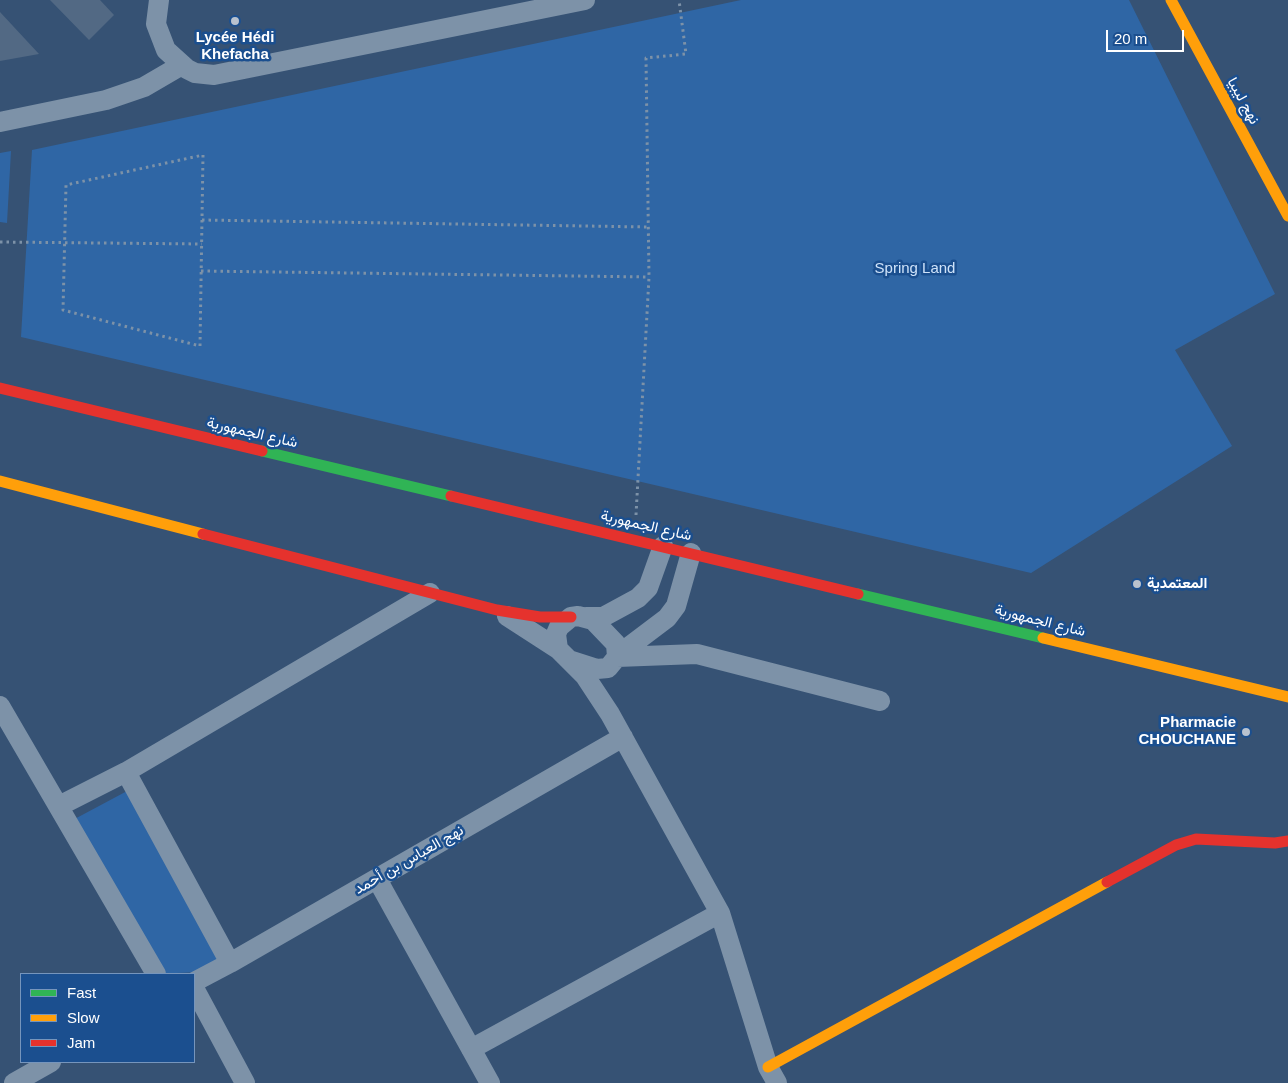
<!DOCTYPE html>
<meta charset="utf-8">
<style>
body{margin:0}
#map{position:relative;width:1288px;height:1083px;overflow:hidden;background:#365274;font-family:Helvetica,sans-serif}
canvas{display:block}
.legend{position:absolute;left:20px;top:973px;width:175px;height:90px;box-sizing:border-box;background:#1b4f8f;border:1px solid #7695bc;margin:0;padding:6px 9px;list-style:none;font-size:15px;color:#fff}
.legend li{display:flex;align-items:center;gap:10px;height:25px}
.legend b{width:25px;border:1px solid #7695bc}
.scale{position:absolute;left:1106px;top:30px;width:78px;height:22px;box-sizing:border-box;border:2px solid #fff;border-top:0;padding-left:6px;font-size:15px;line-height:18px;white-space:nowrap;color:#fff;-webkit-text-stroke:4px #1b4f8f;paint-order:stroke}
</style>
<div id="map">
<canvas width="1288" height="1083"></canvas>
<ul class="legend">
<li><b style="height:6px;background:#30b455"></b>Fast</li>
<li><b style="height:6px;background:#ff9f0a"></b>Slow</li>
<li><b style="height:6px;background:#e5322d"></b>Jam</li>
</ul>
<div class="scale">20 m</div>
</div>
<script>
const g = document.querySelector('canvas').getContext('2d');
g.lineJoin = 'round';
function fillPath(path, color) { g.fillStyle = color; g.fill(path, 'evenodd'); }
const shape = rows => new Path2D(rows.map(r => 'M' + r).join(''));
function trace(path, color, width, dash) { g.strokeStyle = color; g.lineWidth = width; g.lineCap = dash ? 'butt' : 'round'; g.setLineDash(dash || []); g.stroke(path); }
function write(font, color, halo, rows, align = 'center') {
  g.font = font + ' Helvetica,Vazirmatn,sans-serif'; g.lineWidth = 5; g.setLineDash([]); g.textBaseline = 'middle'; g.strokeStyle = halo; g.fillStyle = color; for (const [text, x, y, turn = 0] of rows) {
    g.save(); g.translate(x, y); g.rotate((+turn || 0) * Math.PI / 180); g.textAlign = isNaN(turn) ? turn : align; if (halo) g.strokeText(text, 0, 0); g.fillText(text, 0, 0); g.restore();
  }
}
fillPath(shape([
 [741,0,1129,0,1275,294,1175,350,1232,446,1031,573,21,337,32,150],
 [11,151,7,223,0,222,0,153],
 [129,790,228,971,152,974,69,822]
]), '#2f66a5');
fillPath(shape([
 [50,0,100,0,114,15,89,40],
 [0,12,39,54,0,61]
]), '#526984');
trace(shape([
 [203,155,200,346,63,310,66,185,203,155],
 [202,220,648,227],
 [0,242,202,244],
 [201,271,649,277],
 [636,515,649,277,646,58,686,54,679,0]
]), '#7d92a8', 3, [2.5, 4]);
trace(shape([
 [159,0,156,24,166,50,187,69,195,73,214,75,585,0],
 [0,122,106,100,144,87,180,66],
 [507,616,558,649],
 [578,616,593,620,616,644,617,657,608,668,597,669,569,660,558,649,556,634,559,627,571,617,578,616],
 [586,617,603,617,638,598,648,588,663,546],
 [618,655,667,618,676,606,691,553],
 [617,657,697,654,880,701],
 [569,660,585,676,610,714,720,913,768,1067,777,1083],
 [0,706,156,974],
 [126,772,230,963],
 [59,806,126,772,430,593],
 [377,879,490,1083],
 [194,982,230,963,623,737],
 [194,988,245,1083],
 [471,1049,720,913],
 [14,1083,51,1062]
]), '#7d92a8', 20);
trace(shape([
 [262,451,451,496],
 [858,594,1043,638]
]), '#30b455', 11);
trace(shape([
 [1171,0,1288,216],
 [0,481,203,534],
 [1043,638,1288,697],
 [768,1067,1107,882]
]), '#ff9f0a', 11);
trace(shape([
 [0,388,262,451],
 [451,496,858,594],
 [203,534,497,610,540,617,571,617],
 [1107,882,1176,845,1196,839,1275,843,1288,841]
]), '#e5322d', 11);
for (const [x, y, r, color] of [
 [235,21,5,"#b9c2ce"],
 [1137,584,5,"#b9c2ce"],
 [1246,732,5,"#b9c2ce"]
]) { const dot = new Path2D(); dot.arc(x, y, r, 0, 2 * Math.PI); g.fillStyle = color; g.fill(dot); trace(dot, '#1b4f8f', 2); }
write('bold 15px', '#fff', '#1b4f8f', [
 ["Lycée Hédi",235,38],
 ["Khefacha",235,55],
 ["المعتمدية",1147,584,"left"],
 ["Pharmacie",1236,723,"right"],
 ["CHOUCHANE",1236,740,"right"]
]);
write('15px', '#fff', '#1b4f8f', [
 ["نهج ليبيا",1243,101,61],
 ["شارع الجمهورية",252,433,13],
 ["شارع الجمهورية",646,526,13],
 ["شارع الجمهورية",1040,621,14],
 ["نهج العباس بن أحمد",409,860,-30]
]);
write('15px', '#cfe3fa', '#1b4f8f', [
 ["Spring Land",915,269]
]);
</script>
